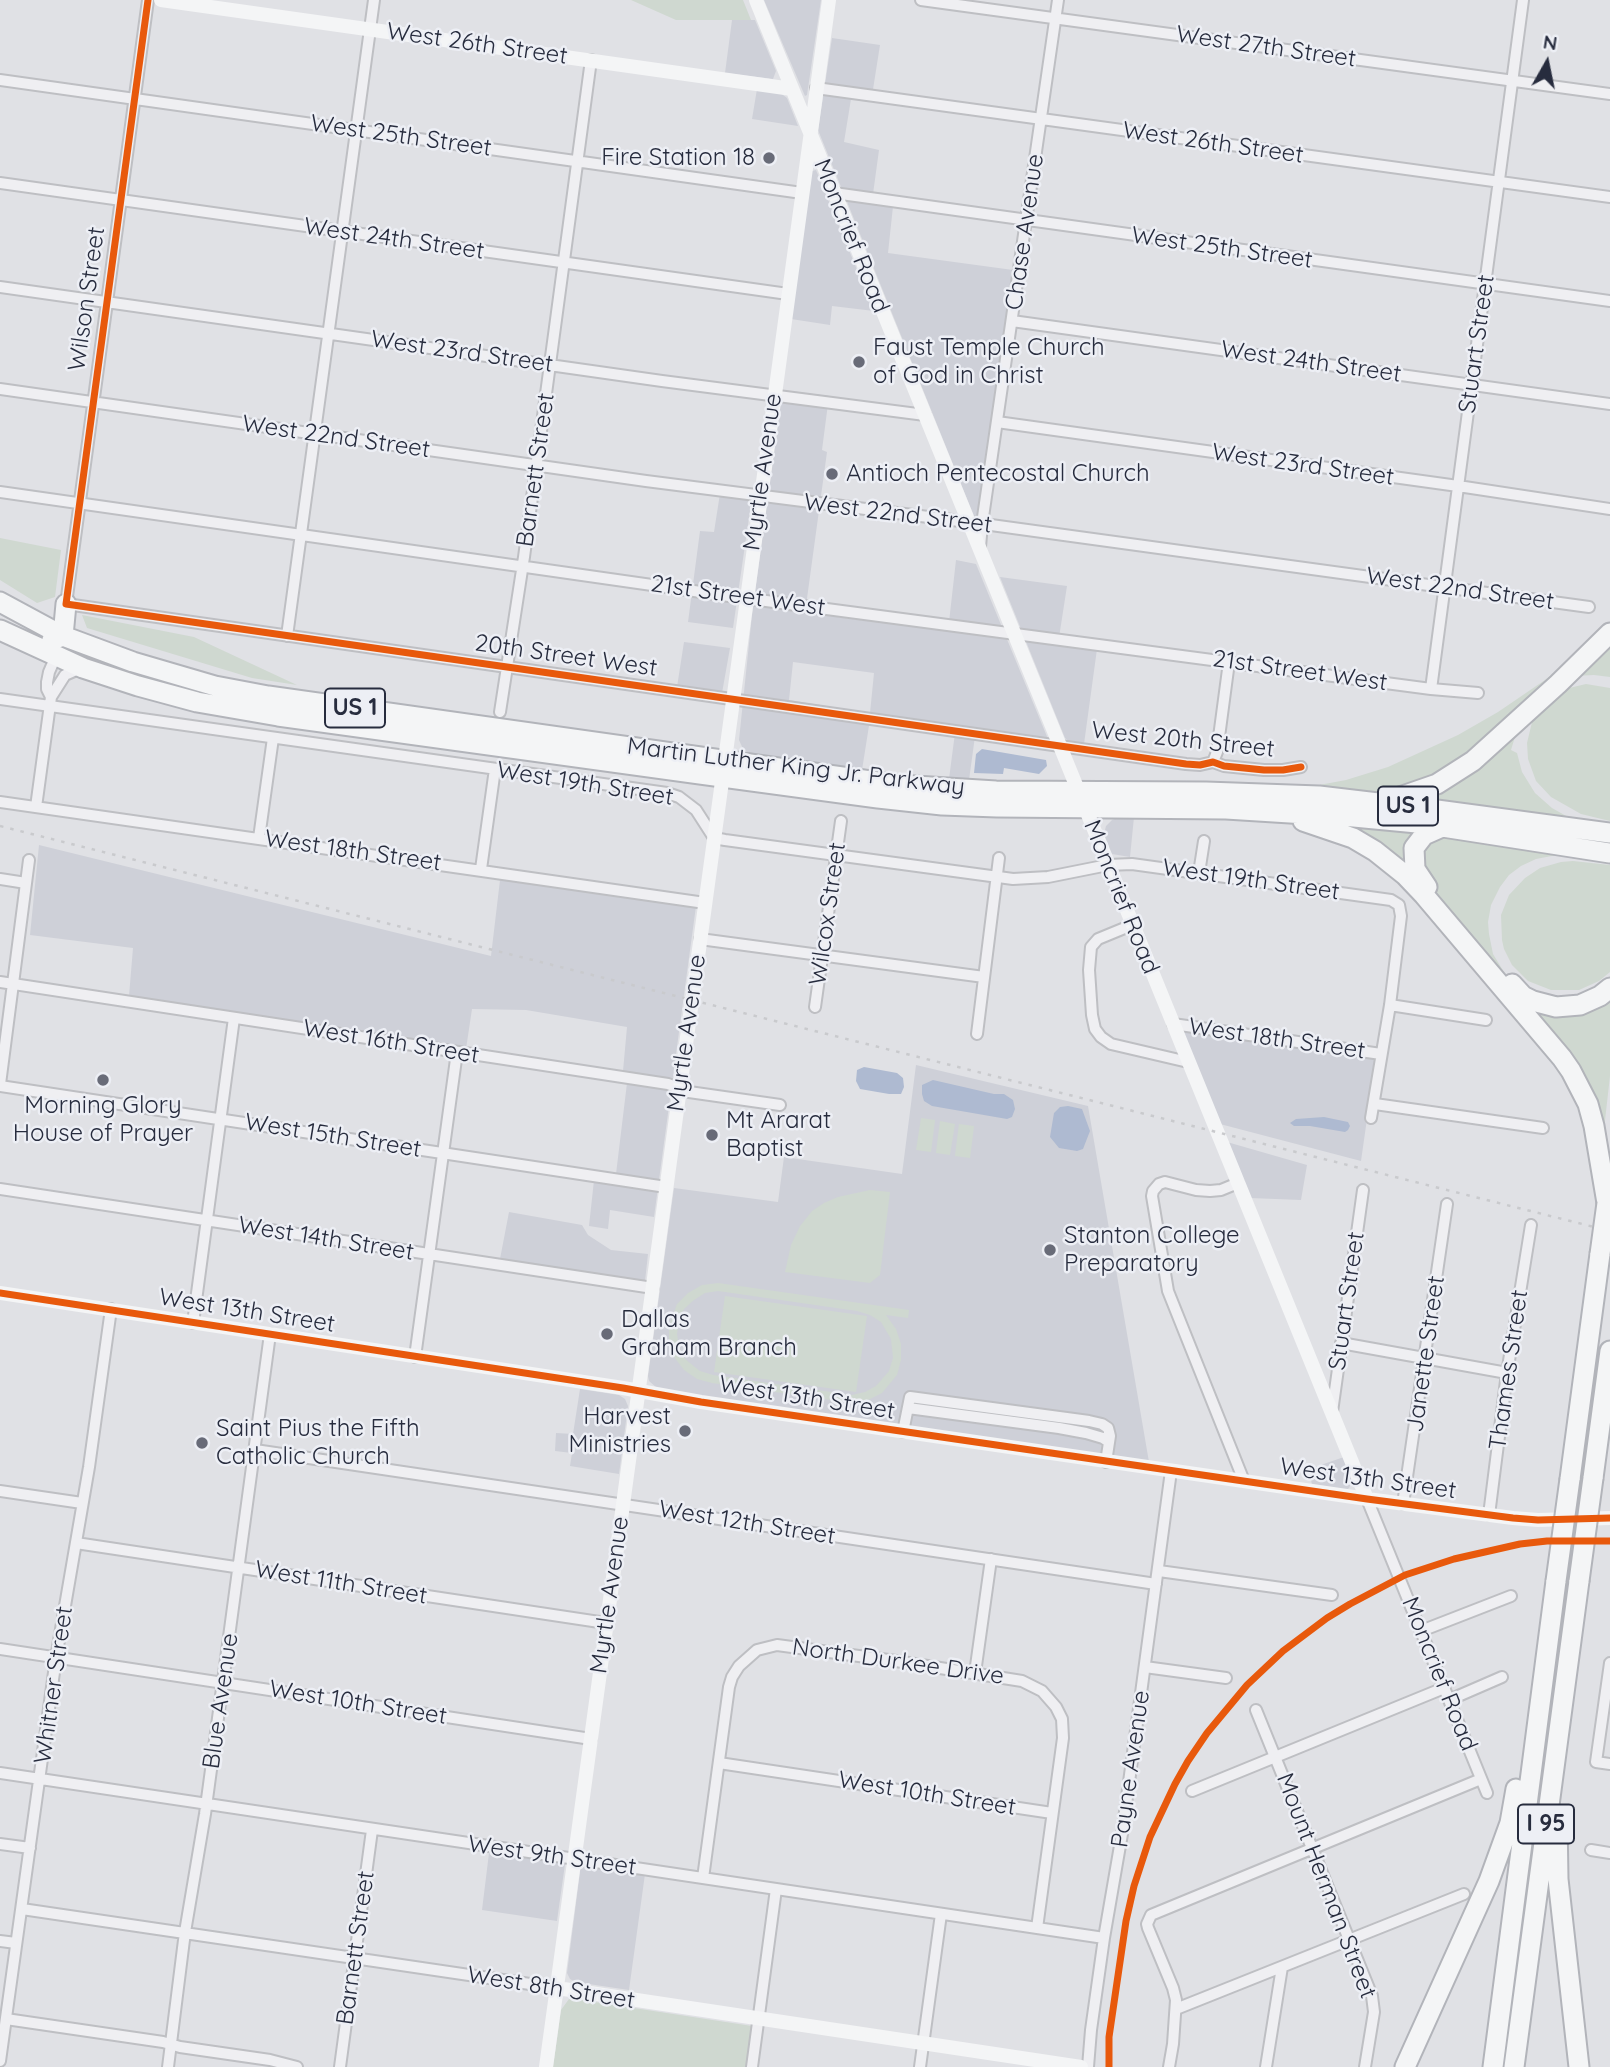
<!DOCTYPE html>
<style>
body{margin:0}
#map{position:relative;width:1610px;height:2067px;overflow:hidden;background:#e0e1e5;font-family:Quicksand,sans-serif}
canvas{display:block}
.north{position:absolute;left:1512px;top:28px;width:70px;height:70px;-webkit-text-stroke:5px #edeff5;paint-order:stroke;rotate:9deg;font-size:19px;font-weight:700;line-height:28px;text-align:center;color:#272c3e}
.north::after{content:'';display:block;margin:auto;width:24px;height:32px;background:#272c3e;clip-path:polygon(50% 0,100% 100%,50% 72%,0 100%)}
</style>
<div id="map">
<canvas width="1610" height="2067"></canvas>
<div class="north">N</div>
</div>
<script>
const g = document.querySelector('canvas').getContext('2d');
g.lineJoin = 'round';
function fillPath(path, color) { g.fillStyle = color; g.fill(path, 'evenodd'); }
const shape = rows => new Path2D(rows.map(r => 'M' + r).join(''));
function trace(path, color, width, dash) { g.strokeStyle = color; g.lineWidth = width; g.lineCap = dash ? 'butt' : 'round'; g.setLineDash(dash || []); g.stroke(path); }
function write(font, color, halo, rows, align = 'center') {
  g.font = font + ' Quicksand,sans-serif'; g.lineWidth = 5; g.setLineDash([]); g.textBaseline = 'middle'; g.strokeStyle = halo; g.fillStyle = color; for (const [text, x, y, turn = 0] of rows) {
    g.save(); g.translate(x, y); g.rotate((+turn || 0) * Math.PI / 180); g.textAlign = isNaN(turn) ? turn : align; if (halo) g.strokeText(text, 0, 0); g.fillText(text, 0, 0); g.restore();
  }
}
fillPath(shape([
 [764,0,821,0,807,95,805,96],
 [732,20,755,20,776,71,773,79,725,73],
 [832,38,880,45,871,102,851,99,844,142,879,150,873,194,894,197,888,253,1013,270,976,521,818,130],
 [757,89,779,92,787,98,798,126,752,119],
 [816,170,874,311,832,306,830,325,791,319,812,171],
 [782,390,829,396,822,450,827,452,805,613,948,631,956,560,976,564,1048,739,976,729,969,780,949,779,956,725,871,713,862,770,752,755,743,749,739,740,752,615],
 [793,662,874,673,870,713,789,700],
 [721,487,753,490,733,628,688,622,700,531,714,532],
 [1000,577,1067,586,1058,644,1097,649,1084,744,1070,742,1065,738],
 [684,642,730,648,722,693,677,687],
 [1118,817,1134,817,1130,857,1112,854,1104,834,1106,826,1112,820],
 [39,845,491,956,500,880,696,906,654,1217,610,1210,608,1229,589,1226,595,1171,616,1174,627,1083,622,1082,627,1027,526,1010,472,1009,466,1049,129,996,133,948,30,935],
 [1178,1027,1376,1056,1361,1161,1220,1124],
 [916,1065,1088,1106,1149,1462,724,1401,657,1388,649,1381,648,1376,674,1188,778,1202,784,1157,902,1174],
 [1227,1142,1307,1165,1301,1200,1250,1198],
 [509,1212,582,1225,588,1235,611,1250,648,1254,645,1281,500,1259],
 [580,1389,619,1395,625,1399,628,1406,619,1474,570,1466,572,1453,555,1451,556,1433,573,1434],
 [1344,1457,1353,1480,1349,1488,1346,1490,1312,1485,1309,1469],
 [489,1853,565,1864,557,1921,482,1910],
 [581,1864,645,1874,629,1990,575,1982,570,1979,567,1973]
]), '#ced0d8');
fillPath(shape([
 [631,0,743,0,751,20,676,20],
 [0,538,61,550,55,597,37,603,0,580],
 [82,615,194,637,297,685,252,678,87,628],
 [1610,622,1610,677,1594,675,1574,676,1521,717,1511,750,1517,753,1522,772,1535,793,1552,808,1575,821,1365,791,1303,788,1346,780,1388,767,1458,735,1498,712,1545,680,1568,662],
 [1586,684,1610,688,1610,821,1581,814,1551,797,1536,781,1528,759,1527,743,1533,718,1565,689],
 [1328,822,1390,827,1567,853,1536,859,1521,866,1509,875,1500,887,1491,905,1488,922,1489,934,1493,954,1507,977,1556,1002,1610,990,1610,1076,1602,1147,1591,1101,1434,897],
 [1573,861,1610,865,1610,972,1599,981,1579,990,1551,990,1528,981,1512,965,1504,949,1502,940,1501,915,1509,895,1525,878,1540,868,1561,862],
 [921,1118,935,1120,931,1152,916,1150],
 [940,1121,955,1124,950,1155,936,1153],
 [959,1124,974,1126,970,1158,955,1156],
 [870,1190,890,1192,880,1275,870,1283,785,1272,791,1245,800,1226,812,1211,824,1203,838,1197],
 [718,1283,909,1310,908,1318,886,1315,896,1329,901,1344,901,1360,897,1375,882,1393,868,1400,852,1403,712,1383,697,1379,684,1370,674,1357,669,1342,669,1326,677,1304,688,1293,702,1285],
 [718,1291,857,1311,870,1315,881,1322,891,1339,893,1358,889,1371,876,1386,865,1392,852,1395,713,1375,700,1371,685,1359,679,1347,677,1334,679,1321,684,1309,694,1300,705,1293],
 [725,1296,867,1316,856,1392,714,1372],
 [569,1999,575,1999,752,2026,747,2067,553,2067,561,2010]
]), '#cfd8d0');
fillPath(shape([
 [982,749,1046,760,1047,766,1039,774,1004,768,1003,774,974,773,976,754],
 [864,1067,897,1073,903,1078,904,1087,901,1094,889,1094,860,1089,856,1081,857,1070],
 [933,1080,994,1094,1004,1094,1013,1100,1015,1109,1012,1117,1007,1119,932,1106,924,1101,922,1094,922,1085],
 [1068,1106,1082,1109,1090,1131,1083,1149,1077,1151,1059,1148,1050,1137,1054,1113,1060,1107],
 [1324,1117,1348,1122,1350,1126,1348,1130,1345,1132,1310,1126,1294,1126,1290,1123,1296,1119]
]), '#aebad1');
const street = shape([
 [148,0,66,604,1186,764,1200,765,1213,762,1224,766,1264,770,1283,770,1301,767],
 [921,0,1610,94],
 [0,80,802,193],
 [816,88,1610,197],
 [0,183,788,294],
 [834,193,1610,301],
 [0,287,662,381,925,415],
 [1012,321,1610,404],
 [0,389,646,481,991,525,1589,607],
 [997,422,1458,486,1610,509],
 [0,492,736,597,1431,689,1478,693],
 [980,547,982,524,1058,0],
 [287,636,374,0],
 [1431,689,1523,0],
 [51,697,47,689,47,682,49,672,56,656],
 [0,699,667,793,679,797,696,810,714,838,725,840,1013,879,1048,877,1108,865,1132,864,1391,900,1399,905,1401,916,1390,1005,1371,1118],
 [500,712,524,557,591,60],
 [1213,762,1217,752,1229,662],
 [0,802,705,903],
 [36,807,51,697,65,675,81,668],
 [259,838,273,738],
 [481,869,495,769],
 [1199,873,1204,841],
 [0,879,26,883],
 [1132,925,1098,939,1091,947,1089,970,1092,1015,1095,1029,1101,1037,1111,1044,1188,1062],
 [700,939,984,977],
 [0,982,668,1084,689,1092,780,1105],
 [1390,1005,1486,1020],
 [815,1007,841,821],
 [1173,1024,1381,1054],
 [977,1034,999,858],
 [0,1084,29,860],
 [0,1086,666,1187],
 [1375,1104,1543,1128],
 [1238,1183,1221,1190,1210,1191,1196,1190,1165,1182,1159,1184,1153,1191,1152,1196,1168,1291,1244,1481],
 [0,1189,653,1288],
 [193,1323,234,1018],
 [1341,1343,1507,1373],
 [415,1357,457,1052],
 [908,1408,1059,1428,1086,1433,1103,1438,1109,1442],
 [1332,1412,1363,1190],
 [903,1432,910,1397,1089,1421,1102,1424,1108,1428,1110,1436,1106,1462],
 [255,1450,1156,1584],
 [0,1491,82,1503],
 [1367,1499,1487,1793],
 [1403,1504,1447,1204],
 [1489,1515,1507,1373,1531,1225],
 [76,1543,606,1623],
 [1159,1571,1332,1595],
 [1421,1631,1511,1596],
 [0,1649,591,1739],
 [1610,1663,1596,1762,1610,1764],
 [1145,1667,1226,1678],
 [975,1673,991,1559],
 [1449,1700,1502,1677],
 [1256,1710,1372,1996,1374,2012,1365,2067],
 [719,1763,1052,1813],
 [0,1773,1104,1938],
 [1192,1791,1444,1688],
 [0,1844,30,1848],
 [1591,1850,1610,1853],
 [703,1878,729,1687,732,1677,739,1666,757,1650,777,1645,896,1661,1022,1681,1042,1691,1056,1707,1062,1719,1063,1738,1037,1928],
 [22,1909,557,1988],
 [0,1941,16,1943],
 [1176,2009,1464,1894],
 [6,2019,163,2042,180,2047,270,2060,297,2067],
 [0,2061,56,1658,89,1467,111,1309],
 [168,2067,185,1932,205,1814,270,1334],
 [340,2067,372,1830],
 [752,2067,776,1889],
 [920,2067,941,1914],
 [1088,2067,1091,2030,1104,1938,1122,1834,1171,1471],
 [1169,2067,1173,2044,1176,2000,1173,1988,1148,1928,1147,1924,1151,1915,1481,1779],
 [1266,2067,1282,1967]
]);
const highway = shape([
 [0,602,63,636,133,662,215,686,268,696,899,785,996,791,1206,792,1319,796,1437,810,1610,833],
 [0,630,83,668,138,686,197,702,278,716,700,774,878,798,942,805,997,807,1226,809,1354,817,1417,823,1610,853],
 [52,640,63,636,66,604],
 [1388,801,1437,784,1473,761,1558,684,1610,633],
 [1303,821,1353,838,1375,851,1405,875,1424,895,1562,1058,1571,1071,1588,1104,1594,1126,1607,1203],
 [1427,887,1415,869,1414,848,1424,835,1442,827],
 [1512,984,1523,996,1533,1001,1556,1007,1580,1005,1600,996,1610,988],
 [1593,1478,1610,1351],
 [1570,1479,1600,1254],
 [1557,1817,1558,1879,1579,2067],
 [1405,2067,1489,1881,1510,1823,1516,1789],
 [1493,2067,1556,1581],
 [1514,2067,1579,1581]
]);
trace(street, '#bebfc3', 14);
trace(highway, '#b2b4ba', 23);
trace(street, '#efeff2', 10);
trace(shape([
 [161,0,792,89],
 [756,0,1367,1499],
 [0,1293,623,1388,701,1402,1367,1499,1513,1518,1538,1520,1610,1518],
 [557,1988,1081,2067],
 [546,2067,829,0]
]), '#f4f5f6', 14);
trace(highway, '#f4f5f6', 19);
trace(shape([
 [0,826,1610,1231]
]), '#c9cacd', 2.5, [3.5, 7]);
const highwayBridge = shape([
 [1600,1254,1607,1203],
 [1556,1581,1570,1479],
 [1579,1581,1593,1478]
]);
trace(highwayBridge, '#b2b4ba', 23, []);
trace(highwayBridge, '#f4f5f6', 19);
trace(shape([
 [148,0,66,604,1186,764,1200,765,1213,762,1224,766,1264,770,1283,770,1301,767],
 [0,1293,623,1388,701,1402,1367,1499,1513,1518,1538,1520,1610,1518],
 [1109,2067,1109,2037,1126,1921,1134,1886,1150,1837,1175,1784,1188,1761,1207,1733,1247,1685,1283,1651,1327,1618,1350,1604,1405,1575,1454,1559,1520,1544,1547,1541,1610,1541]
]), '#e8590c', 7);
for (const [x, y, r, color] of [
 [769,158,7,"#686b78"],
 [859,362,7,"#686b78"],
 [832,474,7,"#686b78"],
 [103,1080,7,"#686b78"],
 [712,1135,7,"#686b78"],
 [1050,1250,7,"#686b78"],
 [607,1334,7,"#686b78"],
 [685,1431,7,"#686b78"],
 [202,1443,7,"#686b78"]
]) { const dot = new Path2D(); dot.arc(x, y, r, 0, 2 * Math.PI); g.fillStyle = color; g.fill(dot); trace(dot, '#edeff5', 2.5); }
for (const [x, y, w] of [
 [355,708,60],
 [1408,806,60],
 [1546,1824,56]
]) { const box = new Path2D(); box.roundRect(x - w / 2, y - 19.5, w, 39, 5); g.fillStyle = '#edeff5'; g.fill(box); trace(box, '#272c3e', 2); }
write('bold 23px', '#272c3e', null, [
 ["US 1",355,708],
 ["US 1",1408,806],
 ["I 95",1546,1824]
]);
write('24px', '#272c3e', '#edeff5', [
 ["West 26th Street",477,44,8],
 ["West 27th Street",1266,47,8],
 ["West 25th Street",401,136,8],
 ["West 26th Street",1213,143,8],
 ["Chase Avenue",1025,232,-82],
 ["Moncrief Road",851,236,68],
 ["West 24th Street",394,239,8],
 ["West 25th Street",1222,248,8],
 ["Wilson Street",87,299,-82],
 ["Stuart Street",1477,344,-82],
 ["West 23rd Street",462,352,8],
 ["West 24th Street",1311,362,8],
 ["West 22nd Street",336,437,8],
 ["West 23rd Street",1303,465,8],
 ["Barnett Street",536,470,-82],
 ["Myrtle Avenue",763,472,-82],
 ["West 22nd Street",898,514,7],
 ["West 22nd Street",1460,589,8],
 ["21st Street West",738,596,8],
 ["20th Street West",566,656,8],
 ["21st Street West",1300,671,8],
 ["West 20th Street",1183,740,6],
 ["Martin Luther King Jr. Parkway",796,767,7],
 ["West 19th Street",585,784,9],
 ["West 18th Street",353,851,8],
 ["West 19th Street",1251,880,8],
 ["Moncrief Road",1121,897,68],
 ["Wilcox Street",828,914,-82],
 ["Myrtle Avenue",687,1033,-82],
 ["West 18th Street",1277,1039,8],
 ["West 16th Street",391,1042,9],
 ["West 15th Street",333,1136,9],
 ["West 14th Street",326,1239,9],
 ["Stuart Street",1347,1301,-82],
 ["West 13th Street",247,1311,9],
 ["Janette Street",1426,1354,-82],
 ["Thames Street",1509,1370,-82],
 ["West 13th Street",807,1398,9],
 ["West 13th Street",1368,1479,8],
 ["West 12th Street",747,1523,9],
 ["West 11th Street",341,1583,9],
 ["Myrtle Avenue",610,1595,-82],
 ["North Durkee Drive",898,1662,8],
 ["Moncrief Road",1439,1674,68],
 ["Whitner Street",54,1685,-82],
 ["Blue Avenue",221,1701,-82],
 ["West 10th Street",358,1703,9],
 ["Payne Avenue",1131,1769,-82],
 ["West 10th Street",927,1794,9],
 ["West 9th Street",552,1856,8],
 ["Mount Herman Street",1326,1886,69],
 ["Barnett Street",356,1948,-82],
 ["West 8th Street",551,1988,9]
]);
write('24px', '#272c3e', '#edeff5', [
 ["Fire Station 18",755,158,"right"],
 ["Faust Temple Church",873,348],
 ["of God in Christ",873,376],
 ["Antioch Pentecostal Church",846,474],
 ["Morning Glory",103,1106,"center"],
 ["House of Prayer",103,1134,"center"],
 ["Mt Ararat",726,1121],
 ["Baptist",726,1149],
 ["Stanton College",1064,1236],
 ["Preparatory",1064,1264],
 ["Dallas",621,1320],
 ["Graham Branch",621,1348],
 ["Harvest",671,1417,"right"],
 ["Ministries",671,1445,"right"],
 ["Saint Pius the Fifth",216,1429],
 ["Catholic Church",216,1457]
], 'left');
</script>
